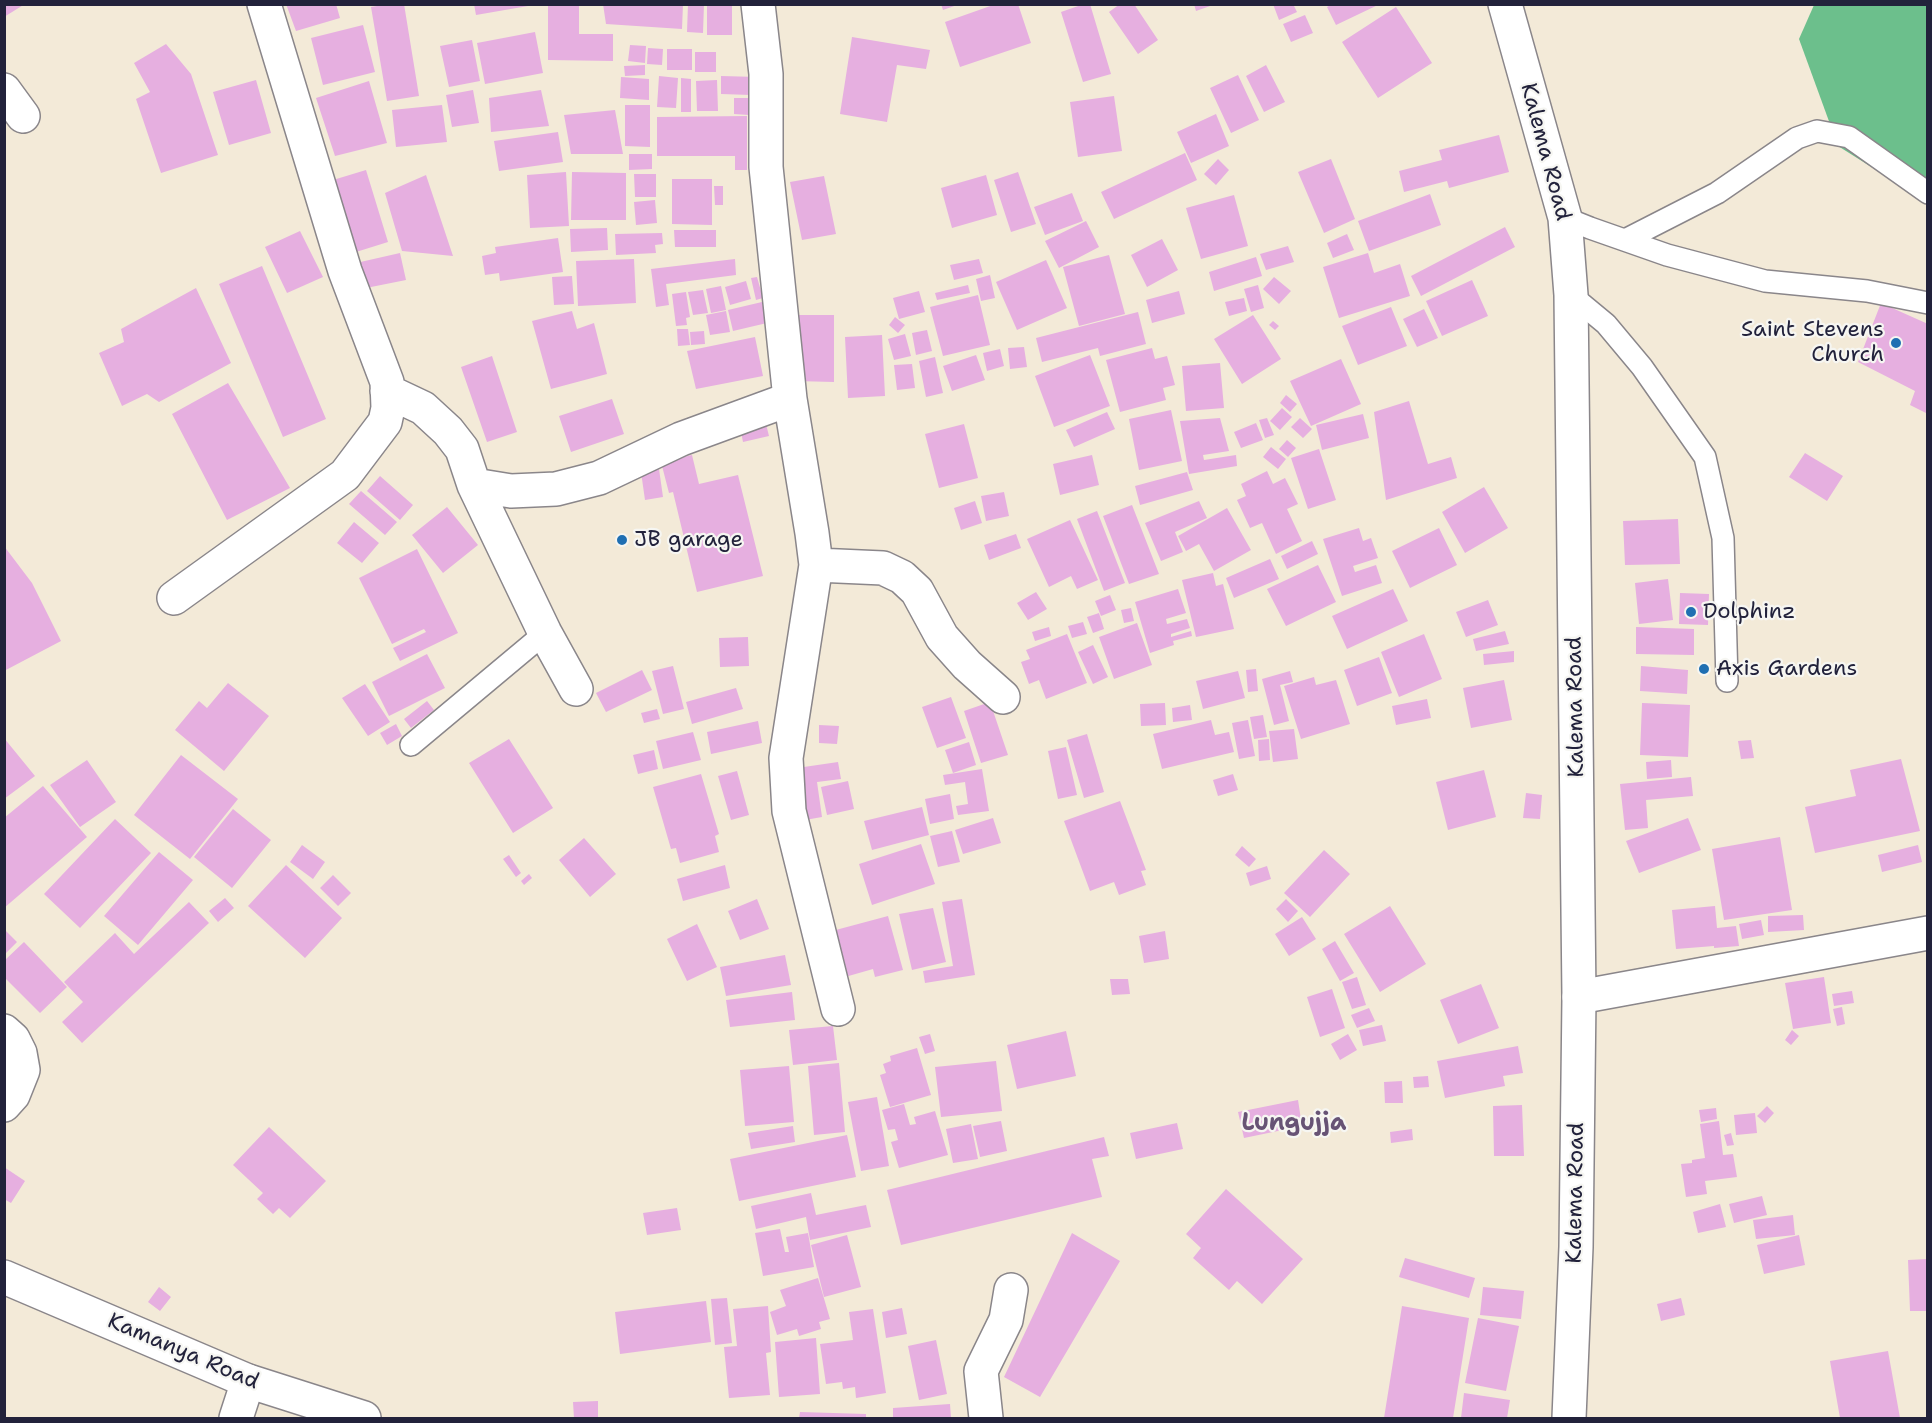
<!DOCTYPE html>
<style>
body{margin:0}
#map{position:relative;width:1932px;height:1423px;overflow:hidden;background:#f3ead8;font-family:"Shantell Sans",sans-serif}
canvas{display:block}
.frame{position:absolute;inset:0;border:6px solid #22223b;pointer-events:none}
</style>
<div id="map">
<canvas width="1932" height="1423"></canvas>
<div class="frame"></div>
</div>
<script>
const g = document.querySelector('canvas').getContext('2d');
g.lineJoin = 'round';
function fillPath(path, color) { g.fillStyle = color; g.fill(path, 'evenodd'); }
const shape = rows => new Path2D(rows.map(r => 'M' + r).join(''));
function trace(path, color, width, dash) { g.strokeStyle = color; g.lineWidth = width; g.lineCap = dash ? 'butt' : 'round'; g.setLineDash(dash || []); g.stroke(path); }
function write(font, color, halo, rows, align = 'center') {
  g.font = font + ' "Shantell Sans",sans-serif'; g.lineWidth = 4.5; g.setLineDash([]); g.textBaseline = 'middle'; g.strokeStyle = halo; g.fillStyle = color; for (const [text, x, y, turn = 0] of rows) {
    g.save(); g.translate(x, y); g.rotate((+turn || 0) * Math.PI / 180); g.textAlign = isNaN(turn) ? turn : align; if (halo) g.strokeText(text, 0, 0); g.fillText(text, 0, 0); g.restore();
  }
}
fillPath(shape([
 [1814,5,1927,5,1927,202,1838,146,1799,39]
]), '#6cbf8c');
fillPath(shape([
 [4,4,25,4,4,17],
 [286,4,336,4,340,18,296,31],
 [389,4,404,4,419,96,387,101,371,7],
 [474,4,528,4,528,6,476,15],
 [548,4,579,4,579,34,613,34,613,61,548,60],
 [603,4,683,4,682,29,606,24],
 [688,4,704,4,703,33,687,32],
 [707,4,732,4,732,35,707,35],
 [941,4,957,4,957,5,943,10],
 [996,4,1018,4,1031,43,960,67,945,22],
 [1084,4,1090,4,1111,74,1083,82,1061,12],
 [1120,4,1134,4,1158,40,1138,54,1109,12],
 [1194,4,1213,4,1213,5,1196,11],
 [1273,4,1293,4,1297,12,1279,20],
 [1332,4,1380,4,1336,25,1327,7],
 [1396,7,1432,63,1378,98,1342,42],
 [1305,15,1313,33,1291,42,1283,24],
 [363,25,375,72,323,85,311,38],
 [535,32,543,73,485,84,477,43],
 [852,37,930,50,926,69,897,65,887,122,840,114],
 [472,40,480,81,449,87,440,46],
 [166,44,191,74,218,155,161,173,136,99,150,92,134,63],
 [630,45,646,46,645,63,628,61],
 [648,48,663,49,662,65,647,64],
 [667,49,692,49,692,70,667,70],
 [695,52,716,52,716,72,695,72],
 [645,65,645,75,625,76,624,66],
 [1266,65,1285,102,1264,112,1246,76],
 [1238,75,1259,120,1231,133,1210,88],
 [659,76,678,78,676,108,657,107],
 [721,76,758,77,751,95,721,94],
 [621,77,649,79,649,100,620,98],
 [681,78,691,79,691,112,681,112],
 [256,80,271,133,229,145,213,92],
 [717,80,718,111,697,111,696,81],
 [369,81,387,143,335,156,316,98],
 [473,90,479,123,452,127,446,95],
 [541,90,549,126,491,132,489,98],
 [1114,96,1122,151,1078,157,1070,102],
 [734,98,750,98,749,115,734,114],
 [442,105,447,142,396,147,392,110],
 [625,105,650,105,650,147,625,146],
 [615,110,623,154,571,154,564,115],
 [1216,114,1229,146,1191,163,1177,132],
 [747,116,747,170,735,170,735,156,657,156,657,117],
 [558,132,563,162,499,171,494,141],
 [1499,135,1509,172,1449,188,1447,181,1404,192,1399,171,1442,160,1439,150],
 [1185,153,1197,180,1114,219,1101,192],
 [629,154,652,154,652,169,629,170],
 [1218,159,1229,170,1216,185,1204,174],
 [1331,159,1355,219,1324,233,1298,172],
 [366,170,388,242,356,252,333,180],
 [566,172,569,226,530,228,527,175],
 [572,172,626,173,626,220,571,220],
 [1018,172,1036,224,1011,232,994,180],
 [634,174,656,174,656,197,635,197],
 [426,175,453,256,402,251,385,193],
 [986,175,997,215,952,228,941,188],
 [824,176,836,234,802,240,790,182],
 [672,179,712,179,712,225,672,224],
 [714,186,723,186,723,205,715,205],
 [1072,193,1083,221,1045,235,1034,207],
 [1430,194,1441,225,1369,251,1358,221],
 [1234,195,1248,246,1201,259,1186,208],
 [655,200,657,223,636,225,634,202],
 [1086,221,1099,247,1059,268,1045,241],
 [1505,227,1515,247,1421,296,1411,276],
 [607,228,608,250,571,252,570,229],
 [674,230,716,230,716,247,675,247],
 [300,231,323,277,287,293,265,247],
 [662,233,663,244,655,245,656,253,616,255,615,234],
 [1347,234,1354,250,1333,258,1327,243],
 [558,238,563,272,500,281,499,273,485,275,482,256,496,253,495,247],
 [1162,239,1178,270,1147,287,1131,255],
 [1288,246,1294,262,1266,270,1260,254],
 [400,253,406,280,361,289,356,263],
 [1368,253,1374,273,1400,264,1410,296,1339,318,1323,267],
 [1109,255,1125,314,1079,326,1063,267],
 [1256,257,1262,276,1214,291,1209,272],
 [634,259,636,303,578,306,576,261],
 [735,259,736,275,666,284,669,305,656,307,651,269],
 [979,259,983,273,954,280,950,265],
 [1046,260,1067,308,1017,330,996,282],
 [262,266,326,419,283,437,219,284],
 [990,275,995,298,981,301,976,279],
 [572,276,574,304,554,305,552,277],
 [757,277,763,298,756,300,751,278],
 [1274,277,1291,291,1279,304,1263,289],
 [1472,280,1488,316,1442,336,1426,301],
 [746,281,751,299,730,305,725,287],
 [968,285,970,293,937,300,935,293],
 [1258,285,1264,308,1251,312,1244,289],
 [721,286,726,310,711,313,706,289],
 [196,288,231,363,159,402,147,394,122,406,99,353,124,342,121,329],
 [703,290,708,313,693,315,688,292],
 [919,291,925,312,899,319,893,298],
 [1179,291,1185,314,1152,323,1146,300],
 [686,292,690,317,686,318,687,325,676,326,672,294],
 [978,295,990,345,943,356,930,307],
 [1244,298,1247,311,1229,316,1225,302],
 [762,302,767,323,733,331,728,310],
 [1881,303,1928,324,1928,414,1910,405,1915,391,1858,362],
 [1391,307,1407,346,1358,365,1342,326],
 [1424,309,1438,338,1417,347,1403,319],
 [572,311,577,329,594,323,607,374,551,389,532,321],
 [726,311,730,332,710,335,706,315],
 [1138,312,1146,344,1100,356,1098,348,1042,362,1036,338],
 [796,315,834,315,834,382,795,381],
 [1253,315,1281,359,1242,384,1214,339],
 [895,317,905,325,898,333,889,325],
 [1273,321,1279,326,1275,330,1269,325],
 [677,329,688,329,690,345,678,346],
 [927,330,932,351,916,355,912,333],
 [704,331,705,344,691,345,690,332],
 [905,334,911,356,894,360,888,339],
 [882,335,885,396,848,398,845,337],
 [755,337,763,376,696,389,687,351],
 [1024,347,1027,367,1010,369,1008,348],
 [1152,348,1155,359,1167,356,1175,385,1163,388,1166,400,1120,412,1106,360],
 [1000,349,1004,366,987,371,983,353],
 [976,355,985,380,952,391,943,366],
 [1090,355,1110,406,1054,427,1035,376],
 [492,356,517,432,487,442,461,367],
 [935,357,943,393,926,397,919,361],
 [1341,359,1361,404,1311,426,1290,381],
 [1220,363,1224,408,1186,411,1182,366],
 [912,364,915,388,897,390,894,365],
 [228,383,290,488,227,520,172,414],
 [1286,395,1297,404,1290,412,1280,403],
 [612,399,624,434,571,452,559,416],
 [1409,401,1428,464,1451,457,1457,478,1386,500,1374,412],
 [1282,408,1292,417,1280,430,1270,421],
 [1171,410,1182,461,1139,470,1129,419],
 [1107,412,1115,429,1074,447,1066,430],
 [1363,414,1369,438,1322,450,1316,425],
 [1220,418,1229,451,1203,455,1204,460,1236,455,1237,466,1189,474,1180,421],
 [1267,418,1274,435,1265,438,1259,420],
 [1300,418,1312,429,1303,438,1291,427],
 [765,420,769,436,743,442,740,427],
 [1256,423,1263,440,1241,448,1234,432],
 [964,424,978,478,939,488,925,434],
 [1287,440,1296,448,1288,457,1279,449],
 [1271,447,1286,459,1278,469,1263,457],
 [1319,449,1336,500,1308,509,1291,458],
 [1805,453,1843,476,1827,501,1789,477],
 [692,455,699,484,738,475,763,576,697,592,673,492,669,493,661,462],
 [1092,455,1099,485,1060,495,1053,464],
 [659,469,663,497,645,500,641,472],
 [1267,471,1273,484,1285,478,1298,504,1287,509,1302,541,1276,554,1262,523,1250,528,1237,500,1246,496,1241,484],
 [1187,472,1193,490,1140,505,1135,486],
 [380,476,413,505,400,520,367,491],
 [1484,487,1508,528,1465,553,1442,512],
 [361,491,397,522,385,535,349,504],
 [1004,492,1009,516,986,521,981,496],
 [975,501,982,523,961,530,954,508],
 [1199,501,1207,518,1175,532,1183,552,1161,561,1145,523],
 [1132,505,1159,574,1129,584,1103,516],
 [447,507,478,545,443,573,412,535],
 [1227,508,1251,550,1214,571,1199,544,1186,551,1178,536],
 [1097,511,1125,583,1104,591,1077,519],
 [1678,519,1680,564,1625,565,1623,521],
 [1070,520,1098,580,1077,589,1071,576,1049,587,1027,539],
 [354,522,379,543,362,563,337,543],
 [1359,528,1363,541,1371,538,1378,558,1353,566,1355,572,1376,565,1382,583,1342,596,1323,539],
 [1439,528,1457,565,1410,588,1392,551],
 [1016,534,1021,548,989,560,984,545],
 [1312,541,1318,554,1287,569,1281,556],
 [4,546,32,583,61,641,4,671],
 [417,549,458,633,400,661,393,648,426,632,424,629,392,644,359,578],
 [1270,559,1279,579,1234,598,1226,578],
 [1318,565,1336,602,1286,626,1267,589],
 [1213,573,1216,586,1223,584,1234,629,1196,637,1182,580],
 [1668,579,1673,620,1639,624,1635,583],
 [1178,589,1186,613,1166,619,1167,624,1187,619,1190,628,1171,634,1171,637,1191,631,1192,636,1173,641,1174,645,1150,653,1135,602],
 [1393,589,1408,621,1347,649,1332,616],
 [1036,592,1047,609,1028,620,1017,603],
 [1680,593,1709,594,1708,625,1679,624],
 [1110,595,1116,610,1101,616,1095,601],
 [1488,600,1498,625,1466,637,1456,612],
 [1131,608,1134,621,1124,623,1121,610],
 [1099,613,1104,629,1093,633,1087,617],
 [1083,622,1087,634,1072,638,1068,626],
 [1137,623,1152,665,1114,679,1099,637],
 [1049,627,1051,636,1035,641,1032,632],
 [1636,627,1694,629,1694,655,1636,654],
 [1505,631,1509,644,1476,651,1473,639],
 [1067,634,1087,683,1046,699,1039,680,1029,684,1021,662,1030,659,1026,650],
 [1424,634,1442,679,1399,697,1381,652],
 [748,637,749,666,720,667,719,638],
 [1093,645,1108,677,1093,684,1078,652],
 [1514,651,1514,662,1484,665,1483,654],
 [427,654,445,688,389,716,372,682],
 [1379,657,1392,693,1357,706,1344,670],
 [673,666,684,709,663,714,652,671],
 [1641,666,1688,670,1687,694,1640,691],
 [1256,669,1258,691,1248,692,1246,670],
 [642,670,652,690,606,712,596,693],
 [1238,671,1245,698,1203,709,1196,681],
 [1290,671,1293,682,1280,685,1289,721,1274,725,1262,679],
 [1314,677,1316,685,1336,680,1350,724,1301,739,1284,686],
 [1504,680,1512,720,1471,728,1463,688],
 [228,683,269,716,224,771,175,730,199,701,207,708],
 [365,684,390,722,368,736,342,698],
 [736,688,743,709,692,724,686,702],
 [951,697,966,738,937,748,922,707],
 [1427,699,1431,718,1396,725,1392,706],
 [427,701,434,710,411,728,404,719],
 [990,702,1008,755,981,763,964,711],
 [1165,703,1166,725,1141,726,1140,704],
 [1642,703,1690,705,1688,757,1640,755],
 [1190,705,1192,720,1173,722,1172,708],
 [657,709,660,719,644,723,641,713],
 [1263,715,1267,737,1254,739,1250,717],
 [1211,720,1215,735,1229,732,1234,752,1162,769,1153,734],
 [1248,720,1255,756,1239,759,1232,723],
 [758,721,762,743,711,754,707,732],
 [396,724,402,736,387,745,380,733],
 [819,725,839,726,837,744,819,743],
 [1294,729,1298,759,1273,762,1269,731],
 [693,732,701,760,663,769,656,741],
 [1087,734,1104,792,1084,798,1067,740],
 [4,738,35,776,4,799],
 [509,739,553,808,513,833,469,763],
 [1269,739,1270,760,1259,761,1258,740],
 [1751,740,1754,758,1741,759,1738,741],
 [969,742,976,765,953,773,945,750],
 [1066,747,1077,795,1058,799,1048,751],
 [654,750,658,769,638,774,633,755],
 [181,755,238,799,190,859,134,815],
 [1901,759,1920,831,1815,853,1805,807,1856,796,1850,770],
 [87,760,116,802,80,827,50,785],
 [1671,760,1672,777,1647,779,1646,762],
 [838,762,841,779,817,782,822,817,805,820,797,768],
 [982,769,989,811,958,815,956,806,968,804,965,782,945,785,943,775],
 [1484,770,1496,817,1448,830,1436,782],
 [737,771,749,815,731,820,718,776],
 [701,774,719,834,715,836,719,852,680,863,676,848,671,849,653,787],
 [1233,774,1238,790,1218,796,1213,780],
 [1691,777,1693,796,1646,800,1648,828,1625,830,1620,784],
 [848,781,854,809,827,815,821,787],
 [43,786,87,837,4,908,4,818],
 [1526,793,1542,795,1540,819,1523,818],
 [950,794,954,819,930,824,925,799],
 [1120,801,1146,870,1141,871,1146,885,1119,895,1114,882,1090,891,1064,821],
 [922,807,929,835,872,850,864,821],
 [233,809,271,840,232,888,194,857],
 [993,818,1001,843,963,854,955,830],
 [1688,818,1701,850,1639,873,1626,841],
 [115,819,151,853,80,928,44,894],
 [952,831,960,862,938,867,930,836],
 [1780,837,1792,910,1724,920,1712,849],
 [584,838,616,874,590,897,559,860],
 [921,844,935,884,872,905,859,864],
 [302,845,325,862,313,879,290,862],
 [1918,845,1922,862,1882,872,1878,855],
 [1242,846,1256,859,1249,867,1235,855],
 [1324,850,1350,874,1310,917,1284,893],
 [159,852,193,880,138,945,104,916],
 [509,855,521,873,516,877,503,859],
 [286,865,342,918,305,958,248,906],
 [725,865,730,888,683,901,677,879],
 [1267,866,1271,879,1250,886,1246,873],
 [529,874,532,878,524,885,521,881],
 [333,875,351,893,338,906,320,888],
 [225,898,234,908,218,922,209,911],
 [757,899,769,929,740,940,728,911],
 [962,899,975,975,925,983,923,971,953,966,942,902],
 [1286,899,1298,911,1288,922,1276,909],
 [189,902,209,923,82,1043,62,1022,83,1002,64,982,115,933,134,954],
 [1390,906,1426,964,1380,992,1344,934],
 [1715,906,1717,928,1736,926,1739,946,1714,948,1714,946,1676,949,1672,910],
 [933,908,946,962,912,970,899,914],
 [1803,915,1804,930,1768,932,1768,916],
 [888,916,903,970,875,977,873,969,845,977,832,931],
 [1302,917,1316,939,1289,956,1275,934],
 [1761,920,1764,935,1742,939,1739,924],
 [697,924,717,967,687,981,667,939],
 [4,929,17,942,4,955],
 [1165,931,1169,959,1144,963,1139,936],
 [1335,941,1354,973,1340,981,1322,949],
 [24,942,67,987,40,1013,4,977,4,961],
 [785,955,791,985,726,996,720,967],
 [1357,977,1366,1005,1352,1009,1342,982],
 [1824,977,1831,1023,1793,1029,1785,983],
 [1110,979,1128,979,1130,994,1112,995],
 [1481,984,1499,1028,1458,1044,1440,1000],
 [1332,989,1345,1028,1320,1037,1307,997],
 [1852,991,1854,1003,1834,1006,1832,994],
 [792,992,795,1020,730,1027,726,1000],
 [1842,1007,1845,1024,1837,1026,1833,1009],
 [1369,1008,1375,1021,1357,1028,1351,1015],
 [1382,1025,1386,1041,1363,1046,1359,1030],
 [833,1026,837,1060,793,1065,789,1030],
 [1792,1030,1799,1036,1791,1045,1785,1040],
 [1066,1031,1076,1076,1017,1089,1007,1045],
 [930,1034,935,1051,925,1054,919,1037],
 [1348,1034,1357,1050,1340,1060,1331,1044],
 [1518,1046,1523,1073,1503,1076,1505,1086,1445,1098,1437,1061],
 [917,1048,931,1095,890,1107,880,1075,886,1073,883,1064,891,1061,890,1056],
 [996,1061,1002,1111,941,1117,935,1067],
 [839,1063,845,1132,814,1135,808,1066],
 [789,1066,794,1122,745,1126,740,1070],
 [1428,1076,1429,1087,1414,1088,1413,1077],
 [1402,1081,1403,1103,1385,1103,1384,1082],
 [877,1097,889,1166,861,1171,848,1102],
 [1298,1100,1302,1126,1244,1138,1238,1112],
 [904,1104,910,1125,916,1124,914,1117,935,1111,948,1155,899,1168,891,1142,898,1140,895,1129,888,1130,882,1110],
 [1522,1105,1524,1156,1494,1156,1493,1106],
 [1767,1106,1774,1113,1765,1123,1757,1116],
 [1716,1108,1717,1119,1701,1122,1699,1110],
 [1755,1113,1757,1133,1736,1135,1734,1115],
 [1001,1121,1007,1151,980,1157,973,1126],
 [1719,1121,1723,1155,1733,1154,1737,1177,1705,1181,1707,1194,1686,1197,1681,1164,1692,1163,1692,1160,1705,1158,1700,1124],
 [1177,1123,1183,1149,1136,1159,1130,1133],
 [971,1124,978,1159,953,1163,946,1129],
 [793,1126,795,1142,751,1149,748,1133],
 [269,1127,326,1181,290,1218,279,1208,273,1214,257,1199,263,1193,233,1165],
 [1412,1129,1413,1140,1391,1143,1390,1132],
 [1731,1133,1734,1145,1727,1146,1724,1135],
 [847,1135,856,1177,739,1201,730,1159],
 [1104,1137,1109,1156,1092,1159,1102,1197,901,1245,887,1190],
 [4,1167,25,1181,11,1203,4,1199],
 [1226,1189,1303,1259,1262,1304,1237,1281,1229,1290,1193,1258,1201,1248,1186,1234],
 [811,1193,816,1215,866,1205,871,1227,810,1240,806,1217,756,1229,751,1206],
 [1762,1196,1767,1215,1734,1223,1729,1204],
 [1720,1204,1726,1227,1698,1233,1693,1212],
 [677,1208,681,1230,647,1235,643,1213],
 [1793,1215,1795,1235,1756,1239,1753,1220],
 [780,1229,785,1252,789,1252,786,1237,808,1233,814,1267,763,1276,755,1233],
 [1072,1233,1120,1261,1040,1397,1004,1377],
 [847,1235,861,1287,824,1297,811,1245],
 [1799,1235,1805,1265,1764,1274,1757,1245],
 [1405,1258,1475,1278,1469,1298,1399,1277],
 [1928,1259,1928,1311,1910,1311,1908,1260],
 [818,1278,830,1319,819,1322,821,1329,799,1336,797,1329,777,1335,770,1312,786,1306,780,1290],
 [159,1287,171,1297,160,1311,148,1302],
 [1483,1287,1524,1291,1521,1319,1480,1315],
 [727,1298,732,1343,715,1345,711,1299],
 [1681,1298,1685,1315,1661,1321,1657,1304],
 [706,1301,711,1342,620,1354,615,1312],
 [768,1306,771,1352,766,1353,770,1395,729,1398,724,1347,737,1346,733,1309],
 [1402,1306,1469,1318,1453,1418,1384,1418],
 [902,1308,907,1334,886,1338,882,1312],
 [873,1309,886,1393,856,1398,855,1387,843,1389,842,1382,826,1384,820,1344,853,1340,849,1312],
 [1478,1318,1519,1326,1506,1391,1465,1383],
 [816,1338,820,1394,779,1397,775,1342],
 [936,1340,947,1394,919,1400,908,1346],
 [1888,1351,1900,1418,1840,1418,1830,1361],
 [1464,1393,1510,1400,1507,1418,1461,1418],
 [598,1401,598,1418,574,1418,573,1402],
 [950,1404,951,1418,893,1418,893,1408],
 [800,1412,866,1414,866,1418,799,1418]
]), '#e6afe0');
const service = shape([
 [1565,218,1590,228,1667,255,1765,281,1867,291,1928,303],
 [1625,240,1717,193,1797,138,1817,131,1849,137,1928,193],
 [1571,295,1606,324,1642,367,1705,457,1723,538,1727,681],
 [411,745,545,633]
]);
const minor = shape([
 [758,4,766,74,766,167,790,399,812,533,816,565,786,758,789,811,838,1009],
 [4,90,23,116],
 [387,391,423,408,448,431,462,449,474,485,545,633,576,689],
 [474,485,511,491,556,489,599,478,681,439,790,399],
 [816,565,883,568,902,577,917,591,942,637,967,665,1003,697],
 [174,598,345,475,385,422,388,408,387,382,345,271,264,4],
 [1579,997,1928,933],
 [4,1031,13,1039,20,1053,23,1070,13,1095,4,1105],
 [236,1418,248,1381],
 [986,1418,981,1371,1006,1320,1011,1290]
]);
const tertiary = shape([
 [1505,4,1565,218,1571,295,1579,997,1576,1247,1569,1418],
 [4,1277,248,1381,364,1418]
]);
trace(service, '#8a868a', 24);
trace(minor, '#8a868a', 36);
trace(tertiary, '#8a868a', 36);
trace(service, '#fff', 21);
trace(minor, '#fff', 33);
trace(tertiary, '#fff', 33);
for (const [x, y, r, color] of [
 [1896,343,6,"#1f6fb2"],
 [622,540,6,"#1f6fb2"],
 [1691,612,6,"#1f6fb2"],
 [1704,669,6,"#1f6fb2"]
]) { const dot = new Path2D(); dot.arc(x, y, r, 0, 2 * Math.PI); g.fillStyle = color; g.fill(dot); trace(dot, '#f6f6f2', 2); }
write('22px', '#22223b', '#f6f6f2', [
 ["Kalema Road",1545,152,75],
 ["Kalema Road",1576,707,-91],
 ["Kalema Road",1576,1193,-89],
 ["Kamanya Road",183,1352,23]
]);
write('22px', '#22223b', '#f6f6f2', [
 ["Saint Stevens",1884,330,"right"],
 ["Church",1884,355,"right"],
 ["JB garage",634,540],
 ["Dolphinz",1703,612],
 ["Axis Gardens",1716,669]
], 'left');
write('bold 24px', '#675375', '#f6f6f2', [
 ["Lungujja",1294,1124]
]);
</script>
